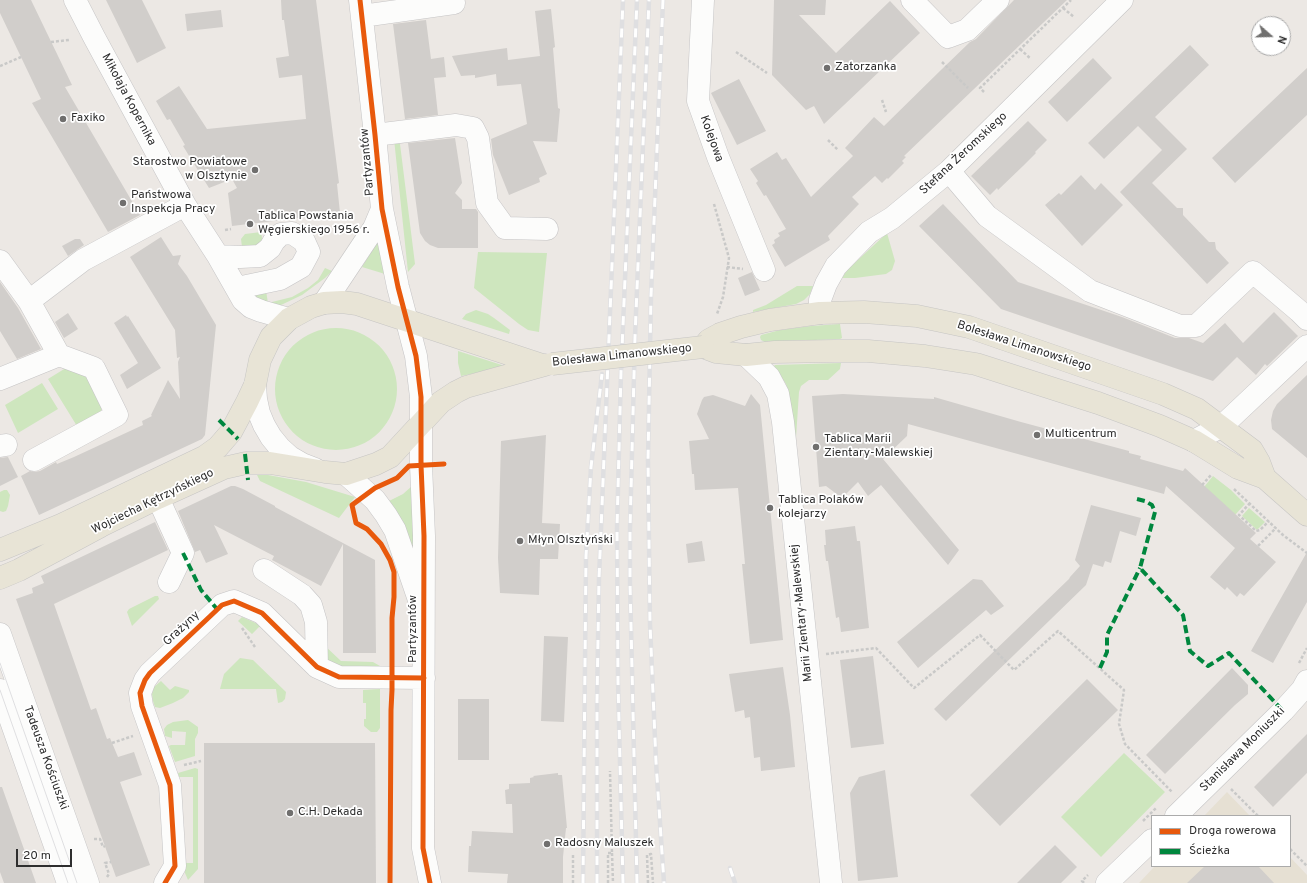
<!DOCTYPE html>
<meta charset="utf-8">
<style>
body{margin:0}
#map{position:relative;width:1307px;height:883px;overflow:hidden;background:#ece8e4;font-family:Overpass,sans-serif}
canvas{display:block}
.legend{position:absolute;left:1151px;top:815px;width:140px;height:52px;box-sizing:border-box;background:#fff;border:1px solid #ababab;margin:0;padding:5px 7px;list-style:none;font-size:12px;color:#2e2e2e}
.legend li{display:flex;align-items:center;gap:8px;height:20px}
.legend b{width:20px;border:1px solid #ababab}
.north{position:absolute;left:1251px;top:16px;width:40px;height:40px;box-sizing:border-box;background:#fff;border:1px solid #ababab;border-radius:50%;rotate:110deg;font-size:11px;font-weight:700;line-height:16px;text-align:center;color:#2e2e2e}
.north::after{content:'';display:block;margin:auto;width:14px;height:18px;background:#706f6e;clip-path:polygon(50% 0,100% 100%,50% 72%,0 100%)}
.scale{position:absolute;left:16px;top:849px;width:56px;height:18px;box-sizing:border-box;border:2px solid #2e2e2e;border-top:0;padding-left:5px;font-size:12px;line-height:14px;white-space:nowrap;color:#2e2e2e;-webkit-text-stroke:3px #fff;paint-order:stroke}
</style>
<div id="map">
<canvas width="1307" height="883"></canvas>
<ul class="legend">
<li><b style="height:5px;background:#e8590c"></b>Droga rowerowa</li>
<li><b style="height:5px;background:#00873e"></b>Ścieżka</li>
</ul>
<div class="north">N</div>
<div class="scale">20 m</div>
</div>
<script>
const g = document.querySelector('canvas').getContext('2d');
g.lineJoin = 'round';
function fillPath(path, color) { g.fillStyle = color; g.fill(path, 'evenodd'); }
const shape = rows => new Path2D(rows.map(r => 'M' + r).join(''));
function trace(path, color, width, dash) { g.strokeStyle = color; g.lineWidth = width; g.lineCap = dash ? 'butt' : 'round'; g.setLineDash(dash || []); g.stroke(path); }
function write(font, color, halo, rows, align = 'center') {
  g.font = font + ' Overpass,sans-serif'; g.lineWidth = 3.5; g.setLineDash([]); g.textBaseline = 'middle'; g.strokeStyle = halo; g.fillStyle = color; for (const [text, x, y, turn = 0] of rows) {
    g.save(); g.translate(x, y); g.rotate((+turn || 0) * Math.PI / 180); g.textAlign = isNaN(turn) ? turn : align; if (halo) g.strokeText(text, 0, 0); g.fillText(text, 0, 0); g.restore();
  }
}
fillPath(shape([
 [1227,792,1250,816,1204,816],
 [1290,857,1307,875,1307,883,1139,883,1155,866,1290,866]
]), '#e6e0d3');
fillPath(shape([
 [399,136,415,264,408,272,394,139],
 [261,232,262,238,269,237,268,244,242,247,241,239,245,234],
 [379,232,385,274,362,267,373,249],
 [887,233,895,261,892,270,886,274,855,278,842,278,847,270],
 [478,252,547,253,539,332,528,330,519,324,474,288],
 [325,268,332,271,325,278,302,295,281,305,272,306,263,305,254,295,266,291,268,303,292,297,308,288,318,280],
 [797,286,813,286,810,294,804,300,796,304,753,312,753,310,766,305],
 [476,310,488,314,494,318,510,330,509,334,462,319,466,314],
 [840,324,842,338,840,339,765,342,761,340,760,337,761,335,780,330,811,326],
 '275 389a61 61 0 1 1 122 0a61 61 0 1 1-122 0Z',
 [458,351,505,366,502,368,461,376,458,363],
 [841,363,840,369,828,380,809,380,801,386,799,392,796,438,794,438,789,396,786,384,774,366,775,365],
 [69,366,85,372,102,401,101,416,80,431,48,379],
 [42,383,58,409,18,433,5,405],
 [257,475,268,475,306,482,355,497,339,518,260,481],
 [1213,476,1231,490,1245,504,1235,515,1204,487],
 [412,486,414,553,389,501,403,494],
 [4,490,7,490,10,495,8,506,6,511,3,512,0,511,0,492],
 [1249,508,1265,522,1257,530,1242,516],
 [155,596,158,596,159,599,132,626,127,612,129,609],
 [242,617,267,628,259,627,252,634,238,621],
 [323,644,341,661,373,662,380,666,380,669,337,668,325,661],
 [240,658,253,660,286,692,285,699,282,702,278,703,276,689,220,689,224,674],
 [161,681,170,690,175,686,189,690,189,692,183,698,173,703,160,708,155,707,153,701,152,694,154,687],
 [380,689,380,728,377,732,371,732,364,726,364,719,366,719,366,703,363,703,363,690],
 [188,720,198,727,198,733,195,739,195,756,175,762,169,746,171,745,185,745,186,732,172,731,172,738,165,736,164,729,167,725,173,722],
 [1124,753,1165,792,1101,857,1061,817],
 [195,768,198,769,198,869,188,880,185,873,185,863,193,863,193,777,179,777,178,773]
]), '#cee6be');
fillPath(shape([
 [0,0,31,0,72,85,65,87,140,215,108,232,32,103,41,99,0,13],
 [106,0,142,0,166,48,137,63],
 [281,0,316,0,339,183,337,184,340,213,232,226,228,193,237,188,232,179,209,188,183,146,185,145,170,119,167,120,156,101,179,86,207,129,306,119,302,75,279,78,276,58,289,56,284,20,282,20],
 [774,0,826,0,825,15,799,15,836,53,890,1,920,33,824,124,814,106,806,110,772,75],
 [1014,0,1067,0,904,156,906,157,902,161,904,163,888,179,887,178,882,183,875,176,852,197,859,204,828,236,830,240,785,267,772,245,775,243,774,240,780,236,778,233,786,229,766,195,764,196,756,183,758,181,750,169,777,152,782,160,786,158,811,197,853,156,845,148,874,117,884,126,942,69,970,42,976,39],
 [551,9,555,47,553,48,558,108,560,109,557,142,533,141,547,174,539,178,540,182,509,195,493,155,491,139,527,124,521,84,497,86,496,74,475,78,475,75,461,76,452,56,507,48,508,60,540,56,535,11],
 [221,10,223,27,187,31,185,14],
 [426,20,431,59,444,57,446,77,434,78,438,115,405,119,393,24],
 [1190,45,1209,65,1155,117,1187,149,1152,183,1177,208,1183,208,1183,215,1209,242,1215,242,1216,249,1229,263,1207,284,1120,192,1162,150,1138,126,1104,159,1088,143],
 [1093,58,1112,78,1067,122,1048,102],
 [1307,68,1307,115,1235,183,1212,158],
 [739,79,766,131,737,145,711,93],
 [1028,121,1047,140,1035,152,1036,153,1023,166,998,190,997,188,990,195,971,176],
 [455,138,462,183,455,193,462,200,462,209,476,209,478,212,478,248,438,248,430,245,425,241,420,233,408,143],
 [1081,175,1095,190,1101,183,1123,205,1082,246,1045,205,1059,193,1061,195],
 [943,204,1018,282,1122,317,1175,338,1189,338,1203,343,1225,323,1243,343,1274,312,1298,336,1267,366,1265,364,1256,375,1237,357,1213,381,1001,309,919,226],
 [161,237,173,256,181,255,178,264,187,276,216,325,205,435,202,439,39,515,21,476,30,471,34,472,40,471,56,462,57,464,74,457,143,425,142,421,152,416,151,415,168,380,180,399,178,362,180,357,177,358,175,330,130,257],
 [75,239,80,239,84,245,68,256,62,246],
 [752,272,760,290,745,296,738,278],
 [0,282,18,308,41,349,17,359,0,331],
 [68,313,78,329,64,338,55,322],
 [126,315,127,317,128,316,161,368,127,389,120,375,138,363,114,323],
 [1307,375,1307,458,1272,429,1271,420,1273,411,1277,404],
 [751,394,760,405,783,640,750,644,742,564,745,564,738,488,695,490,694,474,692,474,689,441,709,439,697,414,702,400,704,397,713,395,745,406],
 [843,394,934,399,934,397,1021,422,1129,451,1129,453,1141,456,1140,459,1183,471,1185,468,1256,533,1250,539,1276,562,1244,596,1240,593,1237,597,1227,587,1225,590,1210,577,1235,548,1166,486,1164,494,908,424,907,436,883,459,959,550,948,565,881,485,868,496,858,482,842,498,826,486,819,487,812,396],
 [546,435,542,523,560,524,558,559,540,559,539,595,500,593,498,558,501,441],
 [8,457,18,477,0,486,0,458],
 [231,486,235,486,243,489,275,506,275,507,375,560,376,653,343,653,343,544,321,586,274,561,272,560,274,556,214,525,228,554,206,563,200,550,195,552,178,511],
 [1091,505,1141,518,1136,536,1120,531,1111,563,1105,561,1103,567,1093,564,1086,585,946,721,934,709,1069,579,1070,577,1080,566,1075,560],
 [155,522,168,550,54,604,91,710,96,708,107,739,110,738,118,757,134,752,142,775,120,782,150,865,116,877,16,599,33,593,32,588,44,583,41,576],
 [855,526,857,541,860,541,869,628,841,632,839,617,836,618,828,561,826,561,824,545,826,545,825,530],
 [702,541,705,561,688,563,686,544],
 [1307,552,1307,602,1273,663,1251,651],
 [973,579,982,580,1004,606,991,615,986,610,918,668,897,642],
 [544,636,568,637,564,722,541,721],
 [873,656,884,744,851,748,840,660],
 [783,667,790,715,795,767,761,771,760,757,754,758,750,717,745,718,744,710,735,712,729,674],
 [1232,668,1248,685,1248,694,1235,705,1165,774,1146,755],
 [1087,679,1118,710,1000,826,970,795],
 [458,699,489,699,489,760,458,760],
 [1307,734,1307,773,1273,807,1254,787],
 [204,743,375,743,376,883,204,883],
 [885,770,898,877,858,881,850,793,859,777],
 [558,773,558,775,562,775,567,828,566,828,563,857,563,883,507,883,508,874,468,872,469,846,471,846,472,831,513,833,512,804,506,804,505,790,509,789,509,784,530,783,530,778,534,777,533,776],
 [0,787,2,787,36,883,4,883,0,872],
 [1055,845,1077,867,1061,883,1017,883],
 [1205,866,1258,866,1274,883,1187,883]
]), '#d1cecb');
const minor = shape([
 [75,0,94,37,185,205,218,256,243,300,251,307,261,311,289,319],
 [360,0,375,135,382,209,398,287,416,356,421,397,421,465,424,536,423,848,430,883],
 [703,0,698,101,718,157,764,270],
 [912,0,948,37,967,30,998,0],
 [362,16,454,3],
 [375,135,456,125,473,128,478,138,487,203,505,228,547,229],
 [949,171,987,216,1090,291,1180,326,1196,326,1253,272,1299,311,1307,319],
 [218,256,240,257,260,256,270,248,274,241,281,234,292,233,304,241,309,252,301,267,280,279,237,288],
 [0,261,29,301,83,260,185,205],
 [29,301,59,355],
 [324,303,374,228,382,209],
 [820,313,820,300,826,284,836,266,869,232,892,218,949,171,1122,0],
 [746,355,769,377,778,394,783,422,831,883],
 [0,379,59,355,94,368,117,415,34,460],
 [255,385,256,399,259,413,264,425,271,437,280,448,290,457,302,464,315,469],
 [1194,441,1222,426,1307,346],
 [0,446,6,445],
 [346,474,375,500,386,515,395,530,419,600],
 [158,498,183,553,169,582],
 [264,570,302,595,311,605,316,622,317,667],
 [0,634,88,883],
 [0,690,68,883],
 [1176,816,1283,711,1302,690,1307,681],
 [165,883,175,866,170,785,142,706,140,693,145,680,150,673,222,605,234,601,262,613,317,667,339,677,424,678],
 [1107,883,1152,840]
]);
const major = shape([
 [1265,478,1259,462,1252,450,1197,409,1163,394,969,327,917,316,864,312,820,313,770,320,741,327,720,334,709,340,703,347,716,352,746,355,775,352,834,351,868,351,925,356,976,364,1098,403,1160,426,1194,441,1238,468,1265,478,1307,515],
 [0,550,61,525,204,457,218,447,231,432,247,402,255,385,260,360,271,337,289,319,311,307,324,303,342,302,357,304,542,365],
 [0,578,19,570,101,526,158,498,224,468,246,463,270,463,325,472,346,474,376,464,390,457,441,402,456,392,466,387,545,365]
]);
trace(minor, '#c5c4c5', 23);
trace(major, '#c6c5c4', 23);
trace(shape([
 [1063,8,1074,17],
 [51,42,69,40],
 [1020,49,1031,59],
 [736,52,767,73],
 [942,62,968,88],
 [0,66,21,57],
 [984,92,980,88,1071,0],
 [882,100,886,112],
 [828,140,838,150],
 [714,204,729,258,723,297,717,314],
 [225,230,231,229],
 [727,267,743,269],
 [1202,485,1211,475],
 [1234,489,1283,535,1307,553],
 [1250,503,1239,515,1256,531,1260,530,1269,521],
 [1258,546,1276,528],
 [242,628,255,647],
 [826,654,876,648,914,688,980,635,1014,670,1058,631,1124,690,1119,724,1125,744,1172,792],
 [1299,663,1307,648],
 [112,743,133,736],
 [184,765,201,761],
 [1231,789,1258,816],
 [1143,821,1157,807],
 [94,839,100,839,103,847,105,846],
 [1290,849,1307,866],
 [612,853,613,883],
 [107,877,109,874,105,863,111,862],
 [573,883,573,853],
 [608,883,608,853,612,853,610,771],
 [648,883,647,855,651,854,653,883],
 [1084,883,1082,881,1088,875]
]), '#c9c9c8', 2.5, [3, 2]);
trace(minor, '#fcfcfb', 22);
trace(major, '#e8e4d6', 22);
trace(shape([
 [0,663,77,883],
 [0,690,68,883]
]), '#dfdfe1', 1);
const rail = shape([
 [663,0,651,296,648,460,650,624,656,762,664,883],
 [730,868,735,883],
 [583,883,586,556,591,467,602,374],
 [597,883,597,701,599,578,623,0],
 [623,883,618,682,617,528,621,372,637,0],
 [637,883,630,583,630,529,635,337,649,0]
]);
trace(rail, '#dfdfe1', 4.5);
trace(rail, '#fff', 3, [9]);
const majorBridge = shape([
 [552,364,703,347]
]);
trace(majorBridge, '#c6c5c4', 23, []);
trace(majorBridge, '#e8e4d6', 22);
trace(shape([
 [219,420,238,439],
 [245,454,248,480],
 [1137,499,1145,501,1152,505,1155,512,1140,568,1183,615,1190,651,1208,666,1229,653,1283,711],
 [183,553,201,590,217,609],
 [1100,668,1107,652,1107,635,1140,568]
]), '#00873e', 4, [8, 4]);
trace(shape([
 [360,0,375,135,382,209,398,287,416,356,421,397,421,465,424,536,423,848,430,883],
 [165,883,175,866,170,785,142,706,140,693,145,680,150,673,222,605,234,601,262,613,317,667,339,677,424,678],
 [390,883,391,710,392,690,392,618,394,597,394,572,390,560,381,544,367,529,356,523,352,505,375,488,397,478,409,466,444,464]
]), '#e8590c', 5);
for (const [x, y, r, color] of [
 [827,68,4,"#706f6e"],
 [63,119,4,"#706f6e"],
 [255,170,4,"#706f6e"],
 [123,203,4,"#706f6e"],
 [250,224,4,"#706f6e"],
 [1037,435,4,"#706f6e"],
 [816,447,4,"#706f6e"],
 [770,508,4,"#706f6e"],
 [520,541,4,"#706f6e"],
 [290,813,4,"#706f6e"],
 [547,844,4,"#706f6e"]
]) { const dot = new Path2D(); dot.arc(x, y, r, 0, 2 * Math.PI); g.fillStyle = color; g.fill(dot); trace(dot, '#fff', 1.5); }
write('12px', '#2e2e2e', '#fff', [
 ["Zatorzanka",835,68],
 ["Faxiko",71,119],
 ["Starostwo Powiatowe",247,163,"right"],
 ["w Olsztynie",247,177,"right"],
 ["Państwowa",131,196],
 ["Inspekcja Pracy",131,210],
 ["Tablica Powstania",258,217],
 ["Węgierskiego 1956 r.",258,231],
 ["Multicentrum",1045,435],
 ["Tablica Marii",824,440],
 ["Zientary-Malewskiej",824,454],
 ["Tablica Polaków",778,501],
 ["kolejarzy",778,515],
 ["Młyn Olsztyński",528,541],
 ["C.H. Dekada",298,813],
 ["Radosny Maluszek",555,844]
], 'left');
write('12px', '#2e2e2e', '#fff', [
 ["Mikołaja Kopernika",128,100,62],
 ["Kolejowa",711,139,70],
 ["Stefana Żeromskiego",964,154,-43],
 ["Partyzantów",368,162,-95],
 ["Bolesława Limanowskiego",1024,347,18],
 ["Bolesława Limanowskiego",622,356,-6],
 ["Wojciecha Kętrzyńskiego",153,502,-26],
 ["Marii Zientary-Malewskiej",802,613,-96],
 ["Grażyny",182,629,-43],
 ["Partyzantów",414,629,-90],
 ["Stanisława Moniuszki",1243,750,-45],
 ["Tadeusza Kościuszki",45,758,70]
]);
</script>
